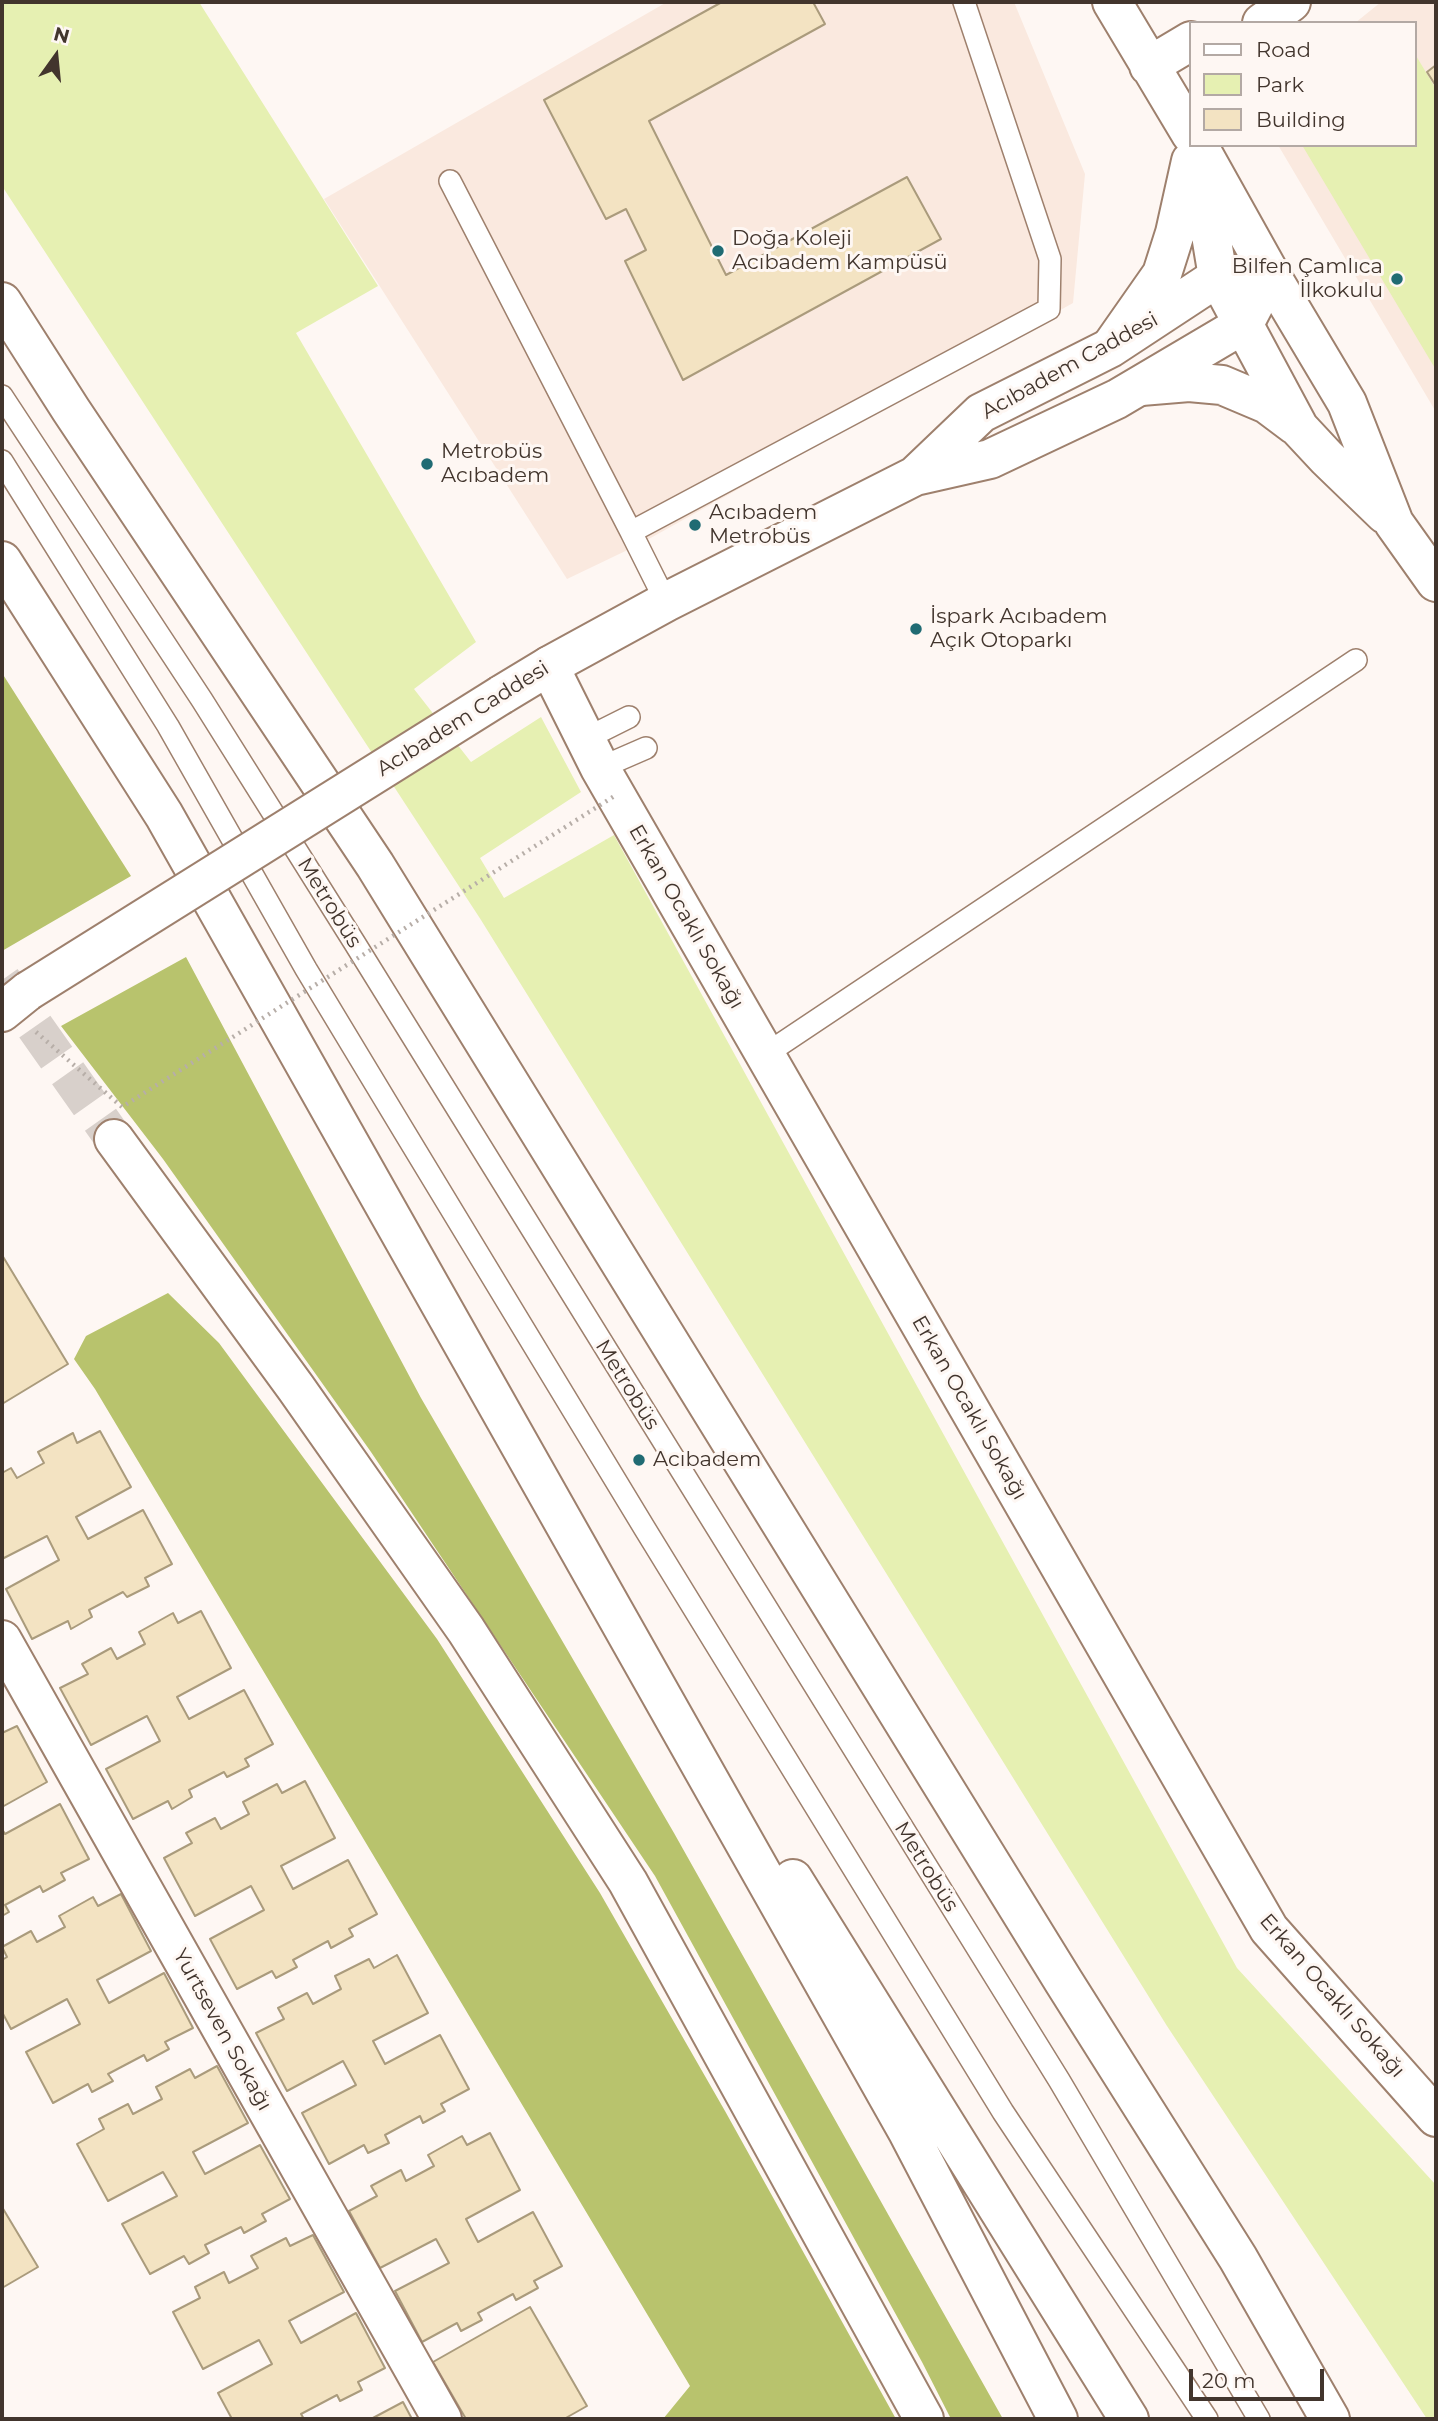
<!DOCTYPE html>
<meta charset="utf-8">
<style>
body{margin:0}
#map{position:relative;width:1438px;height:2421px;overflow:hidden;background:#fef7f3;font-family:Montserrat,sans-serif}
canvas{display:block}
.frame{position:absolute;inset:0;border:4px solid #42352d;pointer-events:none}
.legend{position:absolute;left:1189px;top:21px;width:228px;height:126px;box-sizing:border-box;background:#fef7f3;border:2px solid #b3a9a4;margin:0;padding:9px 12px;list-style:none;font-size:21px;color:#42352d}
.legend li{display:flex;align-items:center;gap:14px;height:35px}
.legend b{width:35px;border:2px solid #b3a9a4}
.north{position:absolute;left:21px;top:21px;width:70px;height:70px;-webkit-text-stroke:5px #fef7f3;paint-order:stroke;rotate:15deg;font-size:19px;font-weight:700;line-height:28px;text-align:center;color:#42352d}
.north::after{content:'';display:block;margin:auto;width:24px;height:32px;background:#42352d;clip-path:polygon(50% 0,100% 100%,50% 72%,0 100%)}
.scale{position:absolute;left:1189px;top:2369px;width:135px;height:32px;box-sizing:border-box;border:4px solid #42352d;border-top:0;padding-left:9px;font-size:21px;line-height:24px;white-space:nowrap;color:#42352d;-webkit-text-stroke:5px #fef7f3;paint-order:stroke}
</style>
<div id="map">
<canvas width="1438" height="2421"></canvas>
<div class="frame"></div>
<ul class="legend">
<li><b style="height:9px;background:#fff"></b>Road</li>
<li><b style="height:19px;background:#e6f0b2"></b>Park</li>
<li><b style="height:19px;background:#f3e3c2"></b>Building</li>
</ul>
<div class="north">N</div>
<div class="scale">20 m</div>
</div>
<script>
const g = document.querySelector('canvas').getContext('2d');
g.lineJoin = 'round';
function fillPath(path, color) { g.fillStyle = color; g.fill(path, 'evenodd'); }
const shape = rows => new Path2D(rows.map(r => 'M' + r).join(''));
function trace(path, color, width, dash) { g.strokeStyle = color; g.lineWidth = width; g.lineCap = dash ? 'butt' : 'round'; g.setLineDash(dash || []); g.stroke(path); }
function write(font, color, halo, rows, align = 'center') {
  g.font = font + ' Montserrat,sans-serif'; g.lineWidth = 6; g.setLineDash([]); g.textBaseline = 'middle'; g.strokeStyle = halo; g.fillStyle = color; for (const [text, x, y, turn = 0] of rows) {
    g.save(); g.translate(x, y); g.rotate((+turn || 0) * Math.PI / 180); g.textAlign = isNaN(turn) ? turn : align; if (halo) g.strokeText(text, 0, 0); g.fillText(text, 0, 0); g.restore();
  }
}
fillPath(shape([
 [667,2,1014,2,1085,174,1073,303,638,545,567,579,324,199],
 [1381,2,1436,2,1436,412,1278,145,1415,145,1415,23,1355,23]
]), '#fae9df');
fillPath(shape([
 [2,2,199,2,378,286,296,333,476,642,414,689,471,762,541,717,581,792,480,858,504,898,614,835,1237,1968,1436,2185,1436,2419,1427,2419,1167,2026,481,920,2,186],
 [1415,54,1436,89,1436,370,1302,145,1415,145]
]), '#e6f0b2');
fillPath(shape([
 [2,673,131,876,2,951],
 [186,957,421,1398,674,1833,1003,2419,951,2419,922,2362,655,1876,371,1452,163,1159,61,1026],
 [168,1293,219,1343,437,1639,600,1893,725,2111,896,2419,663,2419,690,2386,95,1389,74,1359,86,1336]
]), '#b8c36d');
const building = shape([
 [722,2,813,2,825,24,649,121,726,275,907,177,941,239,683,380,625,261,646,250,626,209,606,219,544,100,722,2],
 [1436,65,1436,86,1427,72,1436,65],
 [2,1255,68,1364,2,1404,2,1255],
 [100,1431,131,1487,76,1517,88,1539,143,1510,172,1564,145,1578,149,1586,127,1597,123,1592,89,1610,92,1617,71,1629,68,1621,32,1639,6,1589,59,1560,47,1536,2,1559,2,1473,11,1468,17,1478,44,1463,38,1452,73,1433,77,1443,100,1431],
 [201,1611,231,1668,177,1697,189,1719,244,1690,273,1744,245,1759,249,1766,227,1777,224,1772,189,1790,192,1797,172,1809,168,1801,133,1819,106,1769,160,1741,147,1716,91,1745,60,1688,88,1674,82,1664,111,1648,117,1659,145,1644,139,1632,173,1613,178,1623,201,1611],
 [17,1726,47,1782,2,1807,2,1733,17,1726],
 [305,1781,335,1838,281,1866,293,1889,348,1860,377,1914,349,1929,353,1936,331,1948,328,1941,293,1960,297,1967,276,1978,272,1971,237,1989,210,1939,264,1910,251,1886,195,1916,164,1858,192,1843,186,1833,215,1818,221,1829,249,1814,243,1802,277,1784,282,1793,305,1781],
 [60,1804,89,1859,61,1873,65,1880,43,1892,40,1886,5,1905,9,1912,2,1916,2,1829,5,1834,60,1804],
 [121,1894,151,1951,97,1980,109,2003,164,1973,193,2028,165,2042,169,2049,147,2061,144,2055,108,2074,113,2081,92,2092,88,2084,53,2103,26,2052,80,2024,67,1999,11,2029,2,2012,2,1960,7,1957,2,1947,31,1931,37,1942,65,1927,59,1916,93,1897,98,1906,121,1894],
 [397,1955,428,2013,373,2041,385,2064,440,2035,469,2089,441,2104,445,2111,423,2123,420,2116,385,2135,389,2143,368,2153,364,2145,329,2164,302,2113,356,2085,343,2061,287,2091,256,2033,284,2019,278,2008,307,1993,313,2004,341,1989,335,1976,369,1959,374,1968,397,1955],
 [217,2066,248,2123,193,2152,205,2174,260,2145,290,2199,262,2214,266,2221,244,2233,241,2227,205,2245,209,2253,189,2264,184,2256,150,2274,122,2224,177,2196,163,2172,108,2201,77,2144,104,2129,99,2119,128,2104,133,2114,162,2099,156,2087,190,2069,195,2078,217,2066],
 [490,2133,520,2190,466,2219,478,2242,533,2212,562,2266,534,2281,538,2288,516,2300,513,2294,478,2313,482,2320,461,2331,457,2323,422,2342,395,2291,449,2263,436,2239,380,2268,349,2211,377,2196,371,2186,401,2170,406,2181,434,2166,428,2155,462,2136,467,2145,490,2133],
 [2,2207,38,2267,2,2288,2,2207],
 [313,2235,344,2292,289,2321,301,2343,356,2313,385,2368,358,2382,362,2390,340,2401,337,2395,301,2414,304,2419,232,2419,218,2393,272,2364,259,2340,203,2369,173,2312,200,2298,195,2287,224,2272,229,2283,258,2268,251,2256,286,2238,290,2246,313,2235],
 [530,2307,587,2406,564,2419,466,2419,433,2362,530,2307],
 [403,2402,412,2419,371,2419,403,2402]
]);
fillPath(building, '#f3e3c2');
trace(building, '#aa9b7c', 2);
trace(shape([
 [2,980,114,1139]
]), '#d8d0cb', 38, [38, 19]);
const lane = shape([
 [450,181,631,532,1049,309,1050,259,964,2],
 [2,396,202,700,354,942,1059,2080,1259,2419],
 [2,461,168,726,306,969,405,1133,645,1529,1003,2112,1207,2419],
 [631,532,666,602],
 [585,739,629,717],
 [600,768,646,748],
 [766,1054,1356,660]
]);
const street = shape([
 [549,666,600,768,1269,1929,1436,2117],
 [2,1640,442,2419]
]);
const secondary = shape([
 [1112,2,1191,134],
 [1262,23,1291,2],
 [1149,66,1191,41],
 [1198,145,1270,274,1347,403,1394,523,1436,582],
 [1200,169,1218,277,1299,428,1327,458,1385,514],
 [1113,344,1162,274,1175,233,1191,161],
 [1141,386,1189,382,1222,385,1267,404,1295,425]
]);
const primary = shape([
 [915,476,981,413,1110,348,1218,277,1270,274],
 [501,695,549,666,666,602,915,476,990,459,1117,399,1244,324,1270,274],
 [2,1012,28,991]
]);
const highway = shape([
 [2,302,71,410,375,865,1064,1982,1238,2258,1330,2419],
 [2,561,164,815,908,2132,1058,2419],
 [114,1139,296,1388,466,1630,628,1882,924,2419],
 [793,1879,1129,2419]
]);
trace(lane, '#9e806d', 24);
trace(street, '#9e806d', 42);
trace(secondary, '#9e806d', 42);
trace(primary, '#9e806d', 42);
trace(highway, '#9e806d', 42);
trace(lane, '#fff', 21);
trace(street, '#fff', 38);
trace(secondary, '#fff', 38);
trace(primary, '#fff', 38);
trace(highway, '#fff', 38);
const primaryBridge = shape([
 [28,991,501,695]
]);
trace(primaryBridge, '#9e806d', 42, []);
trace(shape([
 [36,1032,122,1107,616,795]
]), '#b7aea8', 4.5, [2, 5]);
trace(primaryBridge, '#fff', 38);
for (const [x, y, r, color] of [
 [718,251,7,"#206b73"],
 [1397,279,7,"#206b73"],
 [427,464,7,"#206b73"],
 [695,525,7,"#206b73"],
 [916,629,7,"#206b73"],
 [639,1460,7,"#206b73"]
]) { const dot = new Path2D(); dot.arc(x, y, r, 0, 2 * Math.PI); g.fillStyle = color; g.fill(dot); trace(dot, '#fef7f3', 2.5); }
write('21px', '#42352d', '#fef7f3', [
 ["Doğa Koleji",732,239],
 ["Acıbadem Kampüsü",732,263],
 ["Bilfen Çamlıca",1383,267,"right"],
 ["İlkokulu",1383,291,"right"],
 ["Metrobüs",441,452],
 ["Acıbadem",441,476],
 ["Acıbadem",709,513],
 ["Metrobüs",709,537],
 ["İspark Acıbadem",930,617],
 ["Açık Otoparkı",930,641],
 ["Acıbadem",653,1460]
], 'left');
write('21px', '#42352d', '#fef7f3', [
 ["Acıbadem Caddesi",1070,366,-29],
 ["Acıbadem Caddesi",463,719,-32],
 ["Metrobüs",329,903,58],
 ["Erkan Ocaklı Sokağı",686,917,60],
 ["Metrobüs",627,1385,58],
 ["Erkan Ocaklı Sokağı",969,1408,60],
 ["Metrobüs",926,1867,58],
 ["Erkan Ocaklı Sokağı",1332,1996,49],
 ["Yurtseven Sokağı",222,2030,61]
]);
</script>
